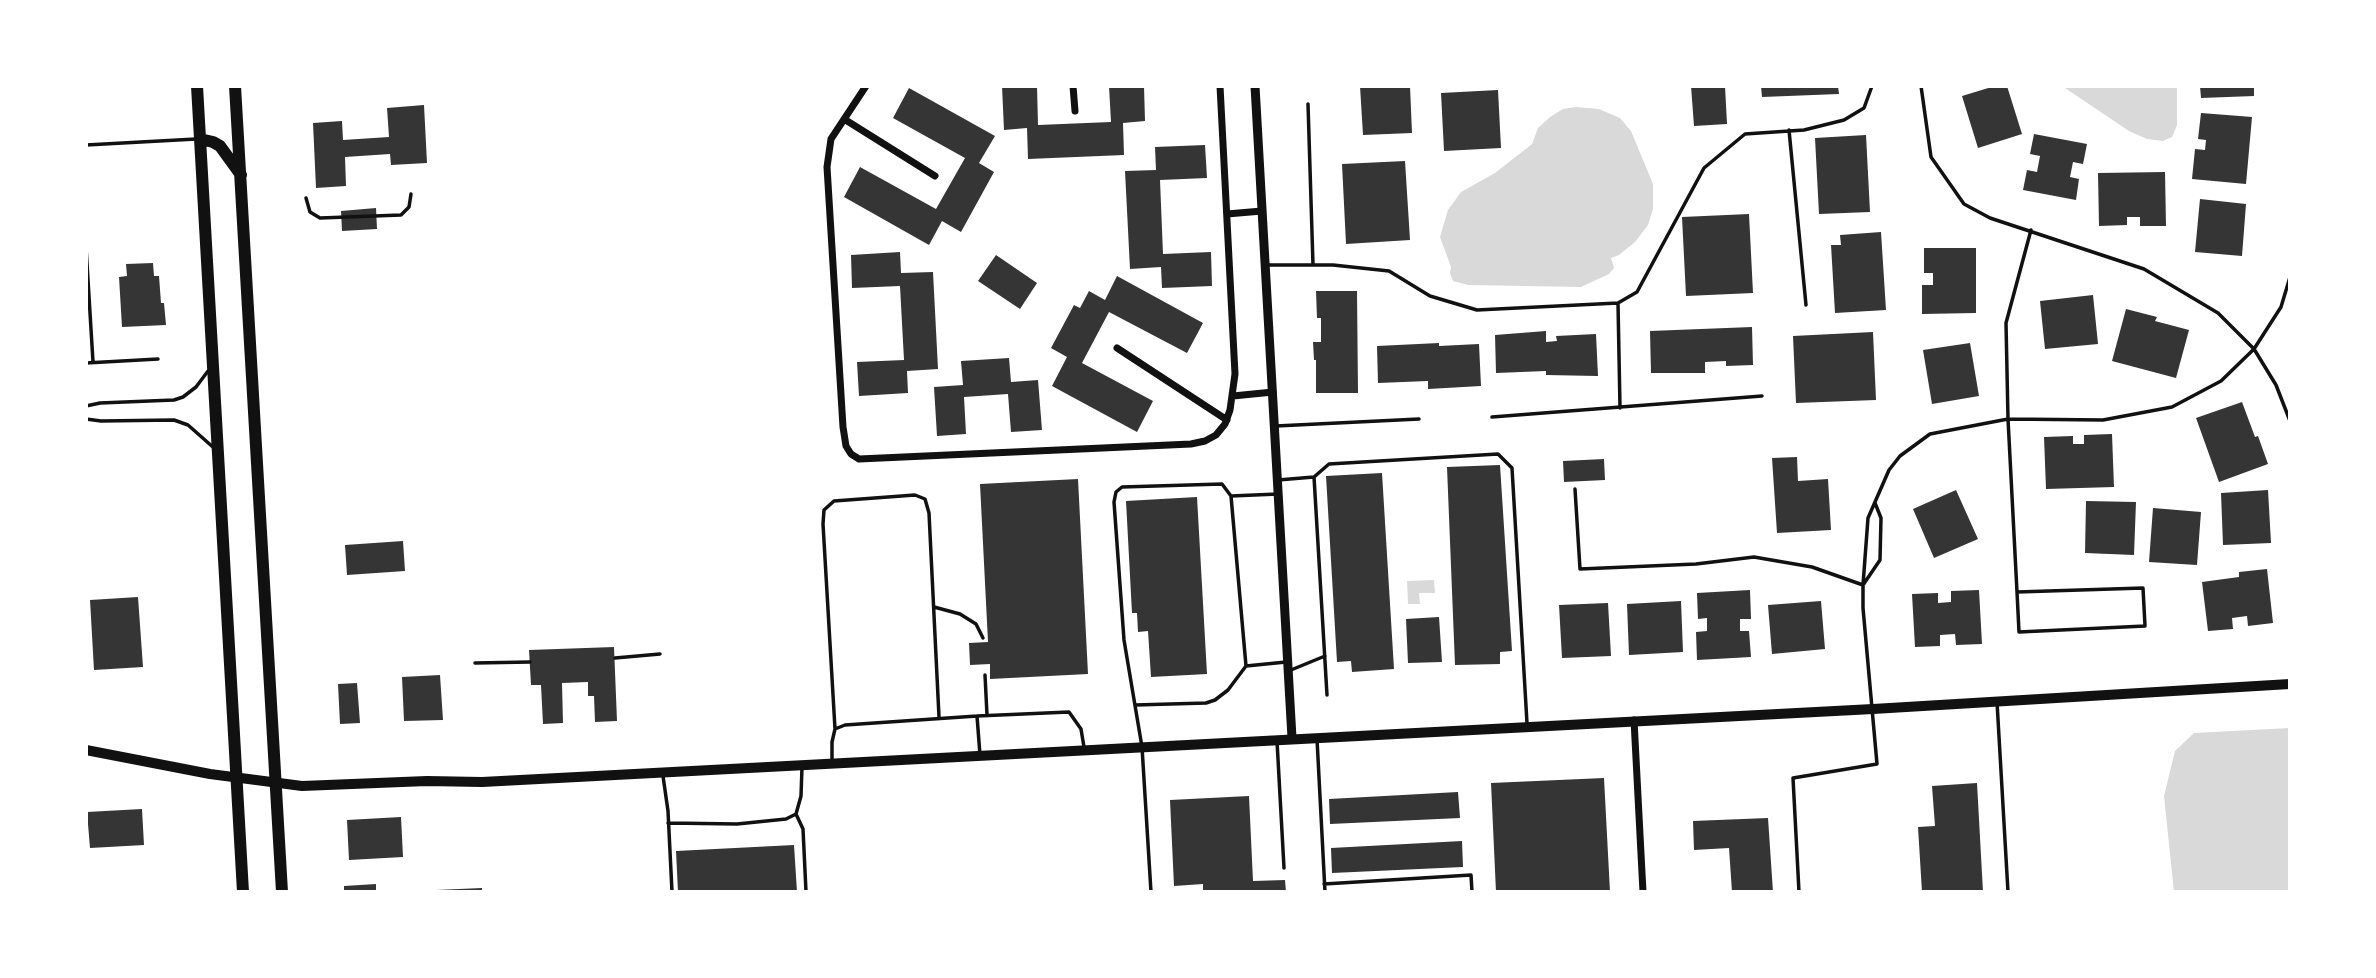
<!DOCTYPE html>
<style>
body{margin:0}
#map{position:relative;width:2376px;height:978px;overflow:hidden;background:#fff;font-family:"Fira Sans Condensed",sans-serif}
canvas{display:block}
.frame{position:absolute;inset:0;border:88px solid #fff;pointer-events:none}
</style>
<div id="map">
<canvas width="2376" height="978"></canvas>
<div class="frame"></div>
</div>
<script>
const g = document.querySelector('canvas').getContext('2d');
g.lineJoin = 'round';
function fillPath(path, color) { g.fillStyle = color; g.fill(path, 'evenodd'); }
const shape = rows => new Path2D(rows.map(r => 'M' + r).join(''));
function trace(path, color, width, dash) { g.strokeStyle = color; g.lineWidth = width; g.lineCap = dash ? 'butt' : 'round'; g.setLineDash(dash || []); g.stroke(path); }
fillPath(shape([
 [2062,86,2177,86,2177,125,2172,137,2163,141,2147,139,2129,131],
 [1576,107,1599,109,1620,118,1631,131,1653,184,1653,209,1648,225,1635,242,1619,255,1611,258,1614,268,1609,274,1581,287,1468,285,1453,281,1450,273,1451,267,1440,237,1448,210,1461,192,1495,173,1527,148,1532,144,1538,128,1550,117,1563,109],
 [1434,580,1435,593,1419,593,1420,604,1408,604,1407,581],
 [2290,728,2290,892,2174,892,2164,796,2175,751,2194,733]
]), '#d9d9d9');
fillPath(shape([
 [1002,86,1037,86,1038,125,1111,122,1109,86,1144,86,1145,121,1123,123,1124,155,1028,159,1027,128,1004,130],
 [1360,86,1410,86,1412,133,1363,135],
 [1691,86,1725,86,1727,124,1694,126],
 [1761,86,1838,86,1839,94,1762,97],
 [1995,86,2007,86,2022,134,1978,148,1962,96],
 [2200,86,2254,86,2254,96,2201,98],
 [909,88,995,136,979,163,994,172,961,232,942,221,929,245,844,197,860,167,936,209,965,158,893,118],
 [1498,90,1501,148,1444,151,1441,93],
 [424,105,427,163,391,165,390,154,345,157,346,186,316,188,313,123,342,121,343,140,389,137,387,108],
 [2201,113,2252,117,2246,184,2192,179,2195,149,2205,150,2206,140,2198,139],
 [2034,134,2087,144,2083,164,2073,162,2070,177,2079,179,2076,200,2023,190,2027,170,2037,172,2040,156,2030,154],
 [1866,135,1870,212,1819,214,1815,138],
 [1205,145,1207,178,1160,180,1163,254,1211,252,1212,286,1162,288,1161,267,1130,269,1125,171,1156,170,1155,147],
 [1405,161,1410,240,1346,244,1342,164],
 [2165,172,2166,226,2140,226,2140,217,2127,217,2127,225,2099,226,2098,173],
 [2200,199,2246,204,2242,256,2195,252],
 [376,208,377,229,342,231,341,211],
 [1749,214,1753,293,1686,296,1682,217],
 [1881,232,1886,310,1835,313,1831,245,1841,245,1840,235],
 [1924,248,1976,248,1976,313,1922,314,1922,285,1933,285,1933,273,1924,273],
 [900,252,901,273,933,272,938,369,907,371,908,393,859,396,857,362,904,360,900,286,852,288,851,255],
 [996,255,1037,283,1020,309,978,281],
 [153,263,154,276,159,276,161,303,164,303,166,325,122,327,119,277,127,276,126,264],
 [1117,276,1203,323,1187,353,1109,312,1082,363,1153,401,1137,432,1052,386,1067,357,1051,348,1074,305,1080,308,1089,291,1105,300],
 [1316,291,1357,291,1358,393,1316,393,1316,360,1314,360,1313,342,1321,342,1321,318,1317,318],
 [2093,295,2098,344,2045,349,2040,301],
 [2126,309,2157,317,2155,321,2189,330,2176,378,2112,361],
 [1752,327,1753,365,1726,366,1726,361,1705,362,1705,373,1651,373,1650,331],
 [1546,331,1546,342,1557,341,1556,336,1596,334,1598,376,1546,375,1546,371,1496,373,1495,335],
 [1873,332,1876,400,1796,403,1793,336],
 [1439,343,1439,346,1479,344,1481,386,1428,389,1428,381,1378,383,1377,346],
 [1970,343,1979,396,1932,404,1923,350],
 [1009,358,1011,382,1038,380,1042,430,1011,432,1008,394,964,397,966,434,937,436,934,387,963,385,961,361],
 [2242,402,2255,437,2258,436,2268,464,2219,482,2196,418],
 [2112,434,2114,487,2046,489,2044,437,2073,436,2073,444,2084,444,2084,435],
 [1797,457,1798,481,1828,479,1831,530,1777,533,1772,458],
 [1604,459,1605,480,1564,482,1563,461],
 [1500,465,1512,651,1500,652,1500,664,1455,665,1447,467],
 [1382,473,1394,669,1352,672,1351,661,1337,662,1326,476],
 [1078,479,1088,674,990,679,990,664,970,665,969,643,988,642,980,484],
 [1956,490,1978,539,1934,558,1913,509],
 [2268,490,2271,543,2223,545,2221,493],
 [1197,497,1207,674,1151,677,1148,631,1138,632,1137,613,1132,613,1126,501],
 [2086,501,2136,502,2134,555,2085,553],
 [2153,508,2201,512,2197,565,2149,562],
 [403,541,405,571,347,575,345,545],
 [2267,569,2273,623,2248,626,2247,616,2232,618,2233,629,2208,631,2202,582,2239,577,2239,572],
 [1750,590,1751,619,1740,619,1740,631,1749,631,1751,657,1697,660,1696,632,1707,631,1707,618,1698,619,1697,593],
 [1979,590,1982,644,1956,645,1955,634,1940,635,1940,646,1915,647,1912,594,1938,593,1938,603,1951,602,1951,591],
 [138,597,143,667,94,670,90,600],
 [1681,601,1683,652,1629,655,1627,604],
 [1821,601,1825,649,1772,654,1768,605],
 [1608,603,1611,656,1562,658,1559,605],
 [1439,617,1442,662,1408,663,1406,619],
 [614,647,617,721,595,722,594,696,588,696,588,682,562,683,563,723,543,724,541,685,531,685,529,650],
 [440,675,443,720,404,721,402,677],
 [357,683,360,723,340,724,338,684],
 [1604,778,1610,892,1496,892,1491,783],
 [1977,783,1983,892,1922,892,1918,827,1935,826,1932,786],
 [1458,792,1460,818,1330,824,1329,799],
 [1249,796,1253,881,1285,880,1286,892,1203,892,1203,884,1174,886,1170,800],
 [142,809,144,845,90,848,87,812],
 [401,817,403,857,349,860,347,820],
 [1768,818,1773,892,1732,892,1729,848,1694,850,1693,821],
 [1462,841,1463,867,1332,873,1331,848],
 [794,845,797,892,678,892,676,851],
 [376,884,376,892,344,892,344,886],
 [482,888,482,892,436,892,436,890]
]), '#353535');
trace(shape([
 [1921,86,1931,157,1964,204,1990,218,2144,269,2218,313,2254,349,2276,385,2290,421],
 [1308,104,1313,265],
 [1789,130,1806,305],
 [86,145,196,139],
 [306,198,310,212,320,218,401,215,409,207,411,194],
 [86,247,93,362],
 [1268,265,1333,265,1389,271,1430,296,1477,310,1618,303,1637,292,1704,168,1745,134,1804,130,1844,120,1864,108,1872,86],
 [1618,303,1620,408],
 [86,363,158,359],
 [86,406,100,403,174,400,183,397,196,387,208,371],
 [1492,417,1762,396],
 [86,419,101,421,174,420,188,425,214,448],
 [1276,426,1419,419],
 [1278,480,1314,477],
 [1575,489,1580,569,1696,564,1754,557,1812,567,1863,585,1880,560,1881,518,1875,503],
 [1231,496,1246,666,1286,662],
 [2017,592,2143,588,2145,626,2019,632,2017,592,2008,419,2006,323,2031,230],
 [934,607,960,614,976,624,983,638],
 [615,658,660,654],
 [475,663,530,662],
 [1291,670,1325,656],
 [985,675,987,715],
 [1327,695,1314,477,1329,464,1498,454,1512,468,1527,723],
 [1997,702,2008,892],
 [1135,705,1206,703,1215,700,1228,690,1246,666],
 [835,729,823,524,824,510,834,501,915,495,925,499,929,513,939,717],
 [1317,739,1325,892],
 [1277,741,1284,868],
 [980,755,977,716,1069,712,1081,729,1084,747],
 [832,762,832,742,835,729,845,725,977,716],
 [802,767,801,796,796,814,803,829,806,892],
 [663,776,668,811,672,892],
 [668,823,737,824,786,819,796,814],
 [1324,884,1471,875,1472,892],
 [1151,892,1142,747,1124,640,1114,502,1116,492,1122,487,1222,484,1231,496,1278,494],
 [1799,892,1793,778,1877,764,1863,608,1863,585,1868,518,1889,470,1900,456,1930,434,2008,419,2103,420,2172,407,2221,381,2254,349,2281,307,2290,277]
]), '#111', 3.5);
trace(shape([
 [866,86,831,139,827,167,843,427,846,446,851,454,859,459,1191,444,1205,441,1216,435,1225,424,1230,410,1235,374,1220,86],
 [1073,86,1075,111],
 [844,119,935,176],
 [1227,214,1262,211],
 [1117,348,1227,420],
 [1233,396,1273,392],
 [1634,720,1643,892]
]), '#111', 7);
trace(shape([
 [1255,86,1292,738]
]), '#111', 9);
trace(shape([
 [86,750,210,774,302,786,427,781,482,782,1873,709,2290,684]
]), '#111', 10);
trace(shape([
 [197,86,243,892],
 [235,86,282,892],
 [200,139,213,142,220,146,241,175]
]), '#111', 12);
</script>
